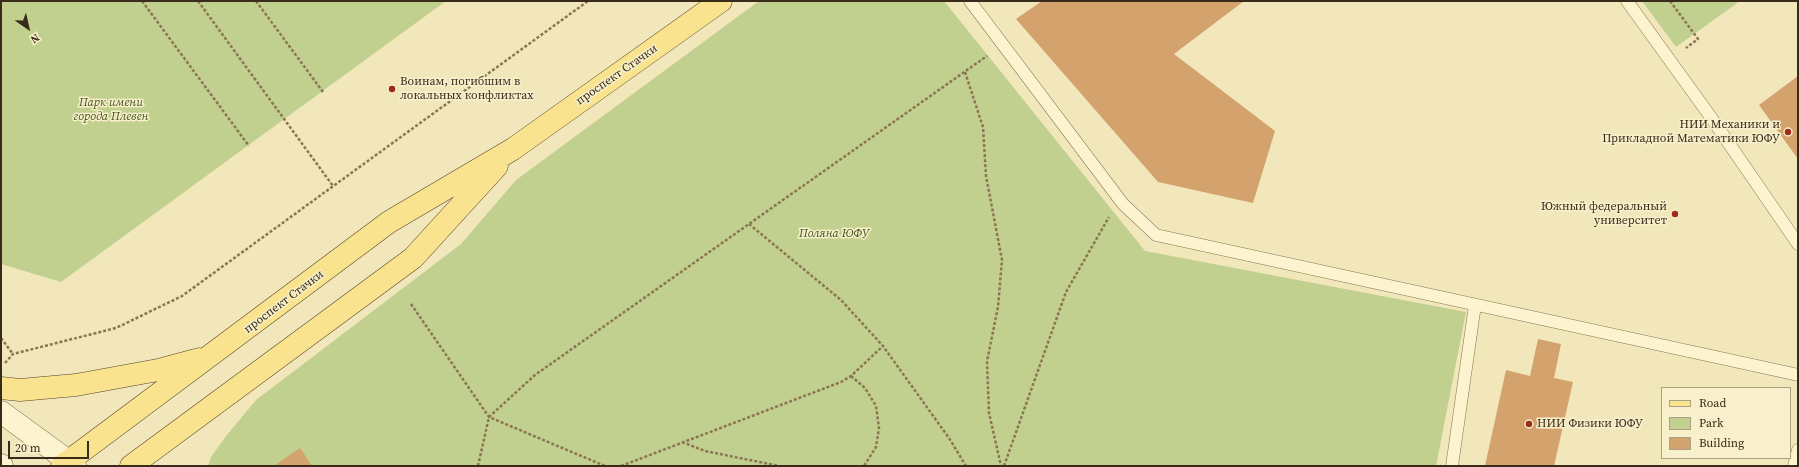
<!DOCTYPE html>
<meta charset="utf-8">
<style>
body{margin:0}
#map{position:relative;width:1799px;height:467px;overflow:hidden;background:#f1e7bb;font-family:"Source Serif 4",serif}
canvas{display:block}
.frame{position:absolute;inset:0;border:2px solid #382b1a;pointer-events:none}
.legend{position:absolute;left:1661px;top:387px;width:130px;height:72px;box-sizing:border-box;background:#f8f0cb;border:1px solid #aba184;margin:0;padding:5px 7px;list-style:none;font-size:12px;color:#382b1a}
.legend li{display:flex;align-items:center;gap:8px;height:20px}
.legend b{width:20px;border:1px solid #aba184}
.north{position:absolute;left:8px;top:8px;width:40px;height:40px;-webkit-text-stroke:3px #f8f0cb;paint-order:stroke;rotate:146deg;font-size:11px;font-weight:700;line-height:16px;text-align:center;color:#382b1a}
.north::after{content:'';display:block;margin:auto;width:14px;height:18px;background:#382b1a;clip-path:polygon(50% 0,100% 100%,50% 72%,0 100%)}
.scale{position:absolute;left:8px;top:441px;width:81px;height:18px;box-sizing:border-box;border:2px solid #382b1a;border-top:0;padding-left:5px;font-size:12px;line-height:14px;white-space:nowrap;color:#382b1a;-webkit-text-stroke:3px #f8f0cb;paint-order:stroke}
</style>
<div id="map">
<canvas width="1799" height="467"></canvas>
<div class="frame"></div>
<ul class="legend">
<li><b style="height:5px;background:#f9e38e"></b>Road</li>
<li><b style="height:11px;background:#c2d08f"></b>Park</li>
<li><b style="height:11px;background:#d3a26d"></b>Building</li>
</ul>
<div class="north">N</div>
<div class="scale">20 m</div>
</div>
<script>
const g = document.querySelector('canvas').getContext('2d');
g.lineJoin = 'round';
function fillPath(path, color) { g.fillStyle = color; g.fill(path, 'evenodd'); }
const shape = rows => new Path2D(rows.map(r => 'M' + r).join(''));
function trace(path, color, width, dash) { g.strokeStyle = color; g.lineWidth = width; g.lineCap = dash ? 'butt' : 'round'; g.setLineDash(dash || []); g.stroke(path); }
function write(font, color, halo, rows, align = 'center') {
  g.font = font + ' "Source Serif 4",serif'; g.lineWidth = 3; g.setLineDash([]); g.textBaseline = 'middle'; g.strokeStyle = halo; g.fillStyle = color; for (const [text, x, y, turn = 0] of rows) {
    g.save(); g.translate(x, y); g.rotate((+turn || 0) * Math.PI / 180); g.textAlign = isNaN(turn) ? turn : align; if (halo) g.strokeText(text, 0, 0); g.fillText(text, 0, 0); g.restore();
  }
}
fillPath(shape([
 [1,1,446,1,61,282,1,264],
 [759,1,944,1,1145,251,1466,312,1436,466,208,466,211,457,226,436,256,400,461,244,516,180],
 [1642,1,1740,1,1676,47]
]), '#c2d08f');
fillPath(shape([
 [1042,1,1244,1,1174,54,1275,131,1253,203,1158,182,1016,19],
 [1798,76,1798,159,1759,105],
 [1538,339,1561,344,1554,378,1573,382,1554,466,1485,466,1506,370,1530,376],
 [300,448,312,466,274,466]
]), '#d3a26d');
const service = shape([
 [970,1,1123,204,1156,235,1798,375],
 [1627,1,1710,116,1798,244],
 [1452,466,1475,305],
 [1794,466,1798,450]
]);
const secondary = shape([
 [1,412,75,466],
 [1,465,2,466]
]);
const primary = shape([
 [1,388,20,390,76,385,158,370,199,359],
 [62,466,389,222,513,149,721,1],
 [131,466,413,258,497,166]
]);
trace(service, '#8a7654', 13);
trace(secondary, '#6c5737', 23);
trace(primary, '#574329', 23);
trace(shape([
 [142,1,249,146],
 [198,1,333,186],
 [256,1,323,92],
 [1670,1,1698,39,1686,48],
 [965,72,983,127,986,176,1002,260,998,307,987,361,989,413,1001,466],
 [749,224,841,300,883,346,949,438,966,466],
 [411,304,489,417,605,466],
 [1,338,13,354],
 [5,363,13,354,116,328,182,296,588,1],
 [851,376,865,388,876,406,879,428,876,447,864,466],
 [682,442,705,451,779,466],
 [478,466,489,417,535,375,987,56],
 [621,466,841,382,851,376,883,346],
 [1004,466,1066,292,1109,217]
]), '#8a7654', 2.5, [3, 2]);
trace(service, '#fcf3cf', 12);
trace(secondary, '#fcf3cf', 22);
trace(primary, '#f9e38e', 22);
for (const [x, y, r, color] of [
 [392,89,4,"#9e2a1e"],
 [1788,132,4,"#9e2a1e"],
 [1675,214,4,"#9e2a1e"],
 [1529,424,4,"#9e2a1e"]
]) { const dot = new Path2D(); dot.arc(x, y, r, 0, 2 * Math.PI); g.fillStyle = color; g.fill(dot); trace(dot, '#f8f0cb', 1.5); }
write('12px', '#382b1a', '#f8f0cb', [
 ["проспект Стачки",617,75,-35],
 ["проспект Стачки",284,302,-37]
]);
write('12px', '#382b1a', '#f8f0cb', [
 ["Воинам, погибшим в",400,82],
 ["локальных конфликтах",400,96],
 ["НИИ Механики и",1780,125,"right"],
 ["Прикладной Математики ЮФУ",1780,139,"right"],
 ["Южный федеральный",1667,207,"right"],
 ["университет",1667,221,"right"],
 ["НИИ Физики ЮФУ",1537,424]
], 'left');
write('italic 12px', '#43561f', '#f8f0cb', [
 ["Парк имени",111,103],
 ["города Плевен",111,117],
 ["Поляна ЮФУ",834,234]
]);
</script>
